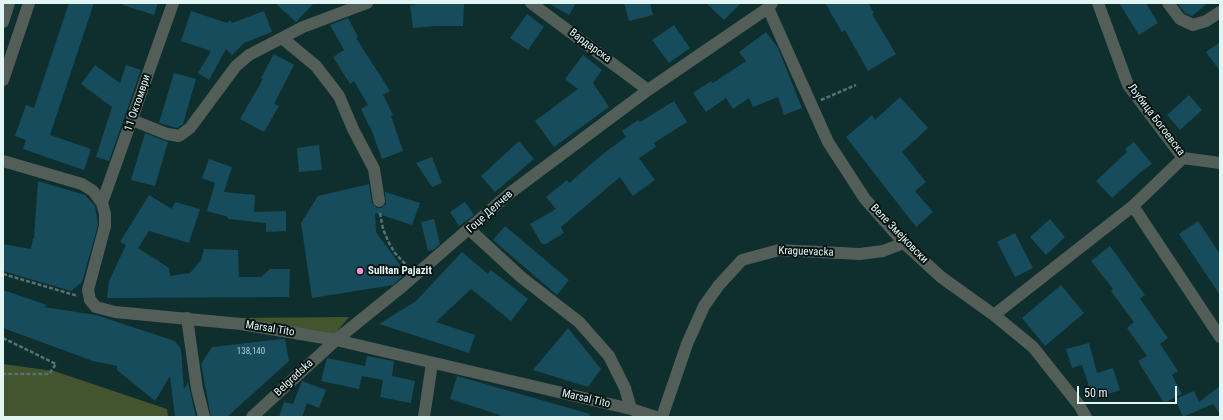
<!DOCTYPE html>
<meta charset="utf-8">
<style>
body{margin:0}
#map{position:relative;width:1223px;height:420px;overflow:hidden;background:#0e2f2d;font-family:"Roboto Condensed",sans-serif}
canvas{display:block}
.frame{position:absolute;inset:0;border:4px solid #e3f5f3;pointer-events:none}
.scale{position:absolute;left:1077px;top:386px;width:100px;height:18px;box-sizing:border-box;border:2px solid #e3f5f3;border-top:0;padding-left:5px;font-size:12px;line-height:14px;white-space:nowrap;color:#e3f5f3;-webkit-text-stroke:3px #071414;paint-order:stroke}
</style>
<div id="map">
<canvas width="1223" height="420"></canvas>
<div class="frame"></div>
<div class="scale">50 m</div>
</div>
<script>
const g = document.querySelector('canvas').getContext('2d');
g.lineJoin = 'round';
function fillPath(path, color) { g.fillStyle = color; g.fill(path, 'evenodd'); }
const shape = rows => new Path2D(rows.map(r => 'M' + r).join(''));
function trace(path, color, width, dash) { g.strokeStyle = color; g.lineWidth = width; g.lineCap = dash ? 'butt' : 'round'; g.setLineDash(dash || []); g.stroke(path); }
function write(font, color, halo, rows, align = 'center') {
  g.font = font + ' "Roboto Condensed",sans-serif'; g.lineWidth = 4; g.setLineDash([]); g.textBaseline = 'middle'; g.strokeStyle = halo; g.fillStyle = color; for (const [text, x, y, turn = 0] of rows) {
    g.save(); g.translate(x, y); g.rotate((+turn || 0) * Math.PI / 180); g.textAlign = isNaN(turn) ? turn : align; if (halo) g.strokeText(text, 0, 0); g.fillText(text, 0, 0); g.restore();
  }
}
fillPath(shape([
 [349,317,334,335,235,318],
 [3,364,54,371,167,409,168,417,3,417]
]), '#43552f');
fillPath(shape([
 [69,3,94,3,50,135,91,149,84,170,23,149,26,140,15,136,26,105,34,108],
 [123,3,158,3,154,15,123,5],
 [275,3,314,3,296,22],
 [427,3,464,4,463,26,436,26,413,28,410,5],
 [548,3,576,3,569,15],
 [624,3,650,3,653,15,629,21],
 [706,3,741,3,724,20],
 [825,3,868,3,874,13,872,14,896,54,868,71,845,30,842,32],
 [1119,3,1146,3,1158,23,1139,35],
 [1177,3,1208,3,1192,16,1185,13],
 [191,11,227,23,230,20,232,23,264,11,272,32,244,43,232,55,226,49,209,80,198,73,211,51,181,41],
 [527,14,544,27,528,50,510,38],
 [348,18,358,37,356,38,390,91,383,95,393,115,391,116,403,151,382,159,370,126,369,126,361,109,368,105,354,81,350,84,333,57,344,50,330,25],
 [674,25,690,48,669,63,652,40],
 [766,32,778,48,802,108,784,115,778,97,753,107,749,98,733,109,726,98,706,112,693,93,711,81,713,83,746,61,739,52],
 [1220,42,1220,71,1206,52],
 [274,54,294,65,274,104,279,106,264,132,240,119,263,79,261,78],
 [583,55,602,70,593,83,609,107,554,147,535,121,578,89,565,79],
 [95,65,120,83,126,65,141,70,109,161,96,157,112,107,81,84],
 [174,73,196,79,183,124,177,128,159,123],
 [1189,95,1202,110,1180,130,1167,115],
 [900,97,928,128,902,152,926,182,915,191,933,212,916,227,846,137,872,115,875,120],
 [674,101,687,122,654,143,656,147,639,158,655,180,633,196,620,177,561,227,564,233,546,244,542,244,530,224,556,209,546,197,567,180,569,183,603,154,626,137,622,131,638,120,640,122],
 [145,133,168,142,155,186,131,180],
 [519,141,534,159,495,192,481,176],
 [1134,142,1152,164,1142,171,1112,198,1096,181,1127,152,1125,149],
 [319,145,322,170,299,172,297,148],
 [432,157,442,183,432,187,416,163],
 [209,159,232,167,224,192,255,195,254,212,286,211,286,231,266,232,266,223,228,219,228,217,207,211,215,183,202,178],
 [38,181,85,195,95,206,98,225,83,279,81,283,71,291,3,271,3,244,31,249,33,238,34,238],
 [369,184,372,203,377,208,381,208,386,204,385,192,420,203,412,225,375,213,376,232,406,273,393,285,312,298,301,223,318,196],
 [149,195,172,209,175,202,200,209,189,243,149,231,138,248,169,268,170,276,190,273,201,260,204,249,238,250,239,277,261,277,270,269,290,269,289,297,107,298,109,281,126,245,120,242],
 [465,202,474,215,459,226,450,212],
 [434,219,440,244,433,250,428,251,421,222],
 [1050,219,1065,237,1046,255,1030,237],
 [1198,221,1220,254,1220,295,1179,234],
 [505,226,569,280,557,295,493,240],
 [1015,233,1033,268,1015,277,997,242],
 [1110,246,1145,295,1140,299,1168,338,1160,344,1178,371,1172,375,1182,394,1164,403,1138,361,1147,356,1127,328,1134,322,1111,291,1113,289,1091,261],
 [462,252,488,274,491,270,528,299,511,321,471,289,436,322,475,335,469,353,379,324,416,301],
 [1061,285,1084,313,1045,346,1022,318],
 [3,290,47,305,44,307,96,315,175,341,181,349,184,389,188,382,196,417,175,417,170,376,155,401,117,370,117,366,93,361,3,328],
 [568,328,601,369,588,387,533,370],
 [282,339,285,339,289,361,227,417,211,417,201,364,212,347],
 [1089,343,1097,373,1113,368,1120,390,1093,399,1082,365,1072,368,1066,349],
 [367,356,394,361,392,376,415,381,411,403,380,397,383,380,362,376,359,389,321,381,327,358,365,366],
 [457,376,590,414,589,417,499,417,500,415,450,399],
 [302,381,326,390,319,408,307,403,302,417,279,417,284,402,293,404],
 [1220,386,1220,414,1213,404,1183,417,1175,399,1194,391,1199,402]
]), '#174c5c');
trace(shape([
 [821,100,856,85],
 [380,213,383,229,389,243,395,253,407,266],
 [3,274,78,296],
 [3,338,56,364,49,374,3,374]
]), '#567270', 2.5, [4, 2]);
trace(shape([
 [531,3,648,90],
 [1098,3,1128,85,1183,158,1220,163],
 [1168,3,1180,19,1193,25,1206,21,1220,12],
 [768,8,828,142,865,199,904,243,941,277,994,315,1033,347,1079,405,1086,417],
 [3,22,9,3],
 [282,38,316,66,339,96,353,129,374,169,379,201],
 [3,80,29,3],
 [132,120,167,134,179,136,190,128,236,66,249,55,303,27,367,3],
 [1183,158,1133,206,1220,337],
 [3,161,82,184,93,191,102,203,105,214,105,226,88,290,90,300,96,307,115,312,241,324,336,340,631,409,656,417],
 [102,203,173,3],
 [470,230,521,277,579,322,609,356,625,388,631,409],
 [994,315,1133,206],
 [187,318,197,389,204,417],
 [252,417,336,340,404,285,510,193,648,90,768,8,772,3],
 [424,417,432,363],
 [662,417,687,344,704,306,719,285,742,260,779,250,860,254,883,251,904,243]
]), '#535e58', 12);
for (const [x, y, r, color] of [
 [360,271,4,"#f890cc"]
]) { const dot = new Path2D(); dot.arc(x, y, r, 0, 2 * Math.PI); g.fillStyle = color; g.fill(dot); trace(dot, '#071414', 1.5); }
write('9px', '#b0cbcd', null, [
 ["138,140",251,352]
]);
write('11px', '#e3f5f3', '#071414', [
 ["Вардарска",590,46,36],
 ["11 Октомври",138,103,-71],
 ["Љубица Богоевска",1156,120,53],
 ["Гоце Делчев",490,212,-42],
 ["Веле Змејковски",899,234,46],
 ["Kraguevacka",806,252,2],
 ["Marsal Tito",270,329,9],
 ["Belgradska",294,378,-43],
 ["Marsal Tito",586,399,13]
]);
write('bold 11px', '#e3f5f3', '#071414', [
 ["Sulltan Pajazit",368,271]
], 'left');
</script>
